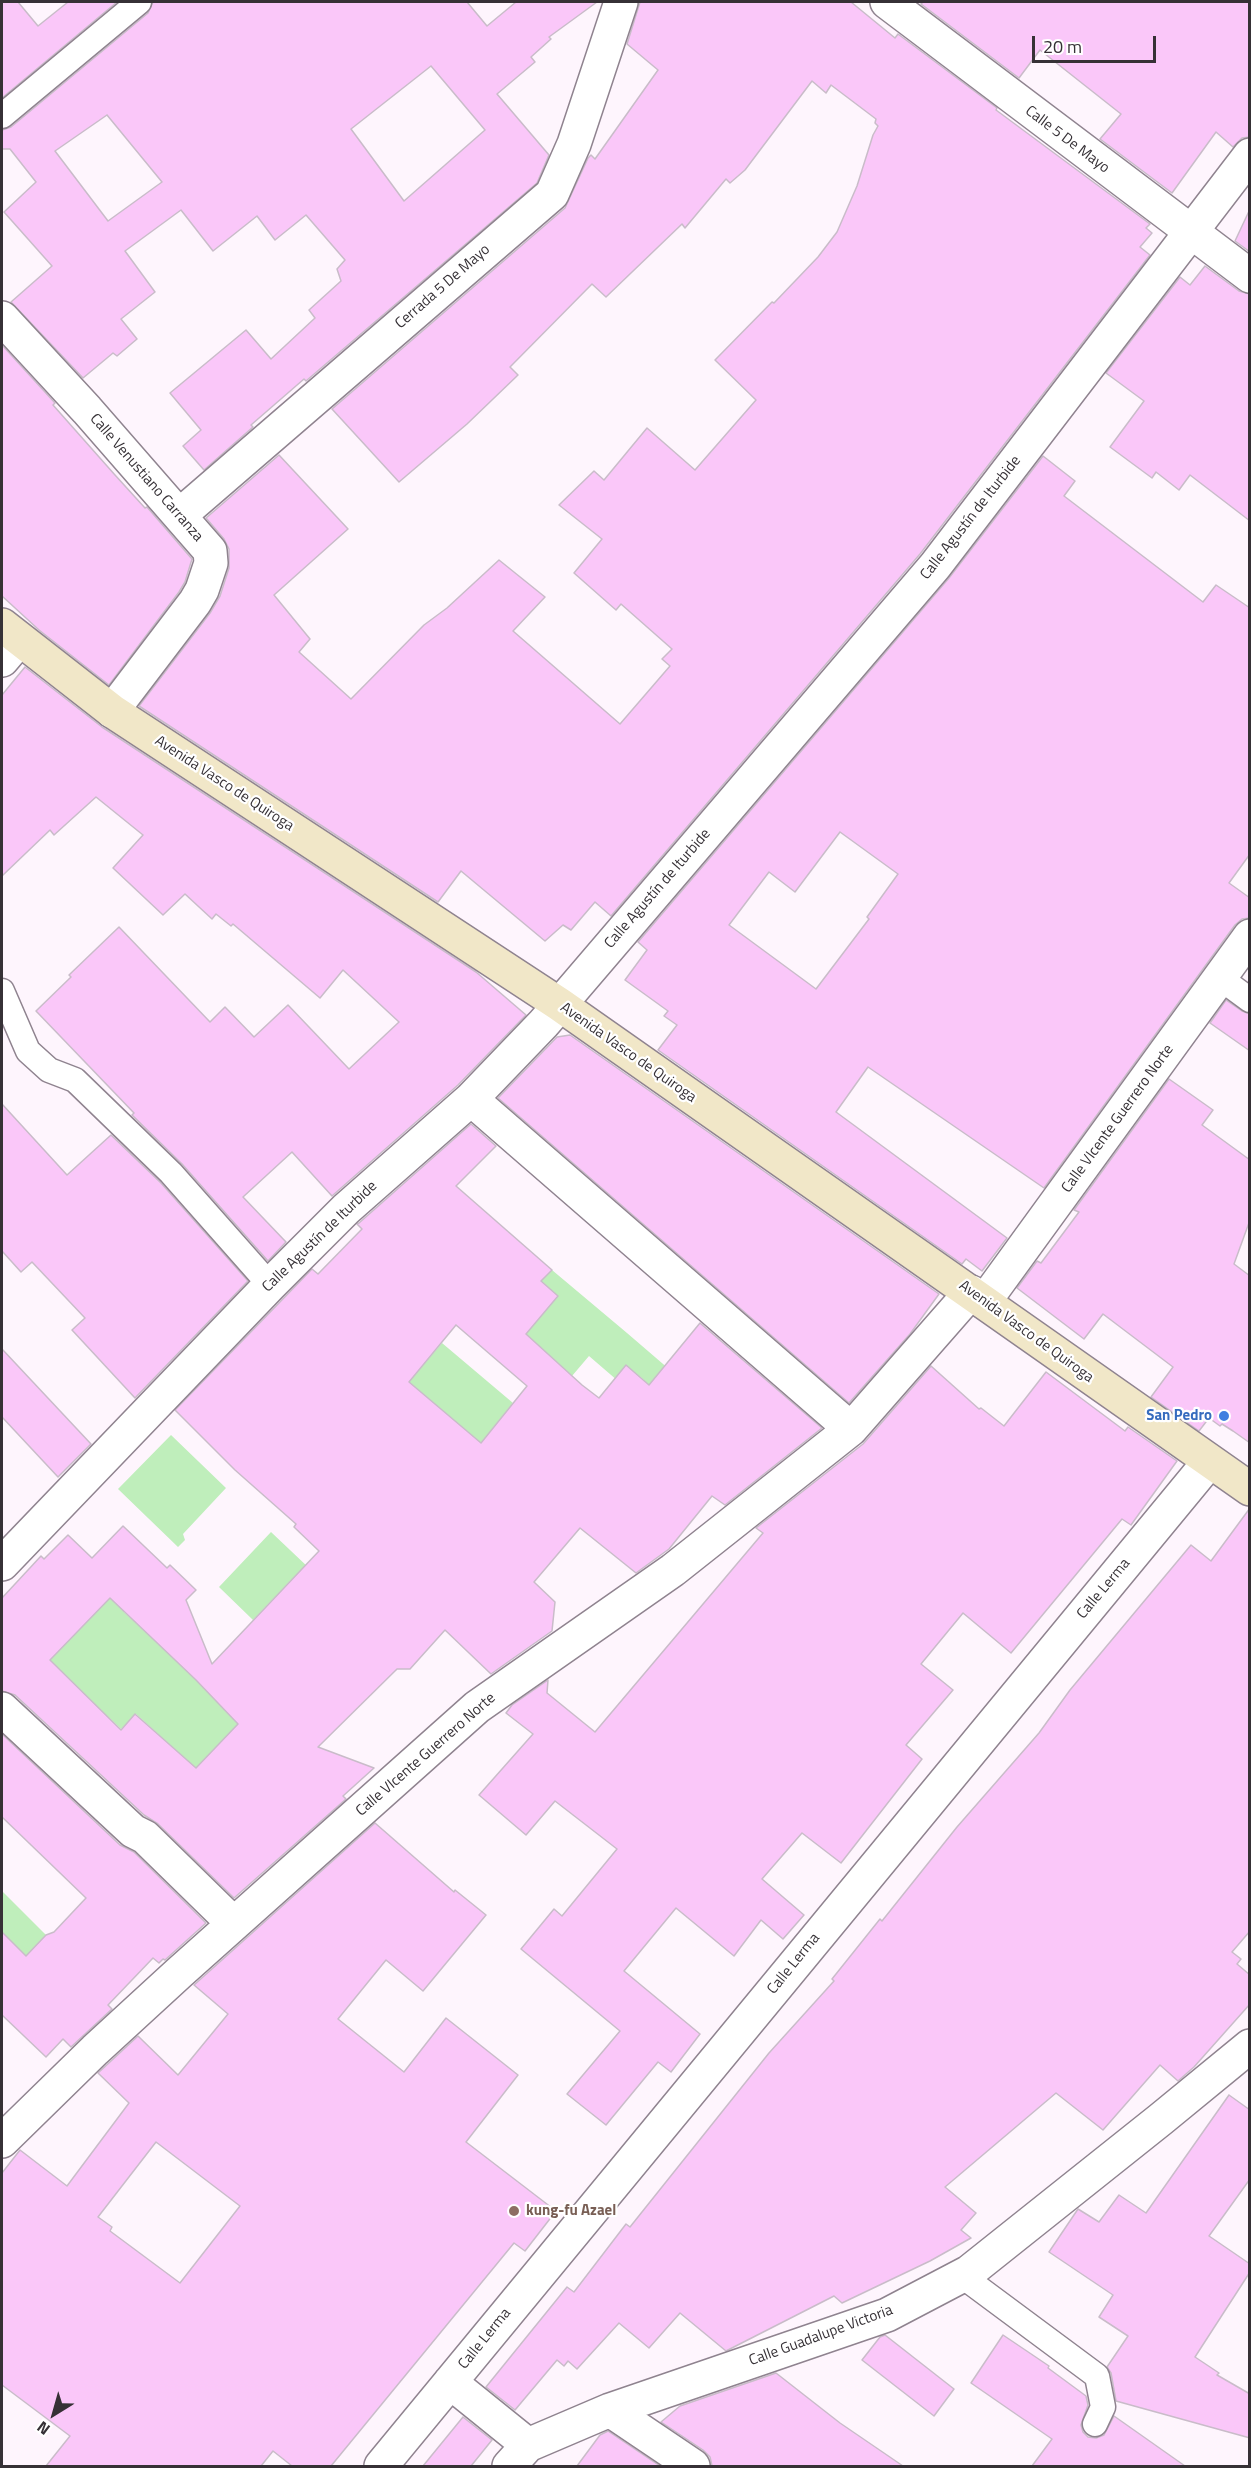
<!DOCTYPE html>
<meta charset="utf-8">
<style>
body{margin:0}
#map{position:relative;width:1251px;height:2468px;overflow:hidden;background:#fef5fd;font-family:"Titillium Web",sans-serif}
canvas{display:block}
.frame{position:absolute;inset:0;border:3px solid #363136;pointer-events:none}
.north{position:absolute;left:24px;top:2384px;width:60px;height:60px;-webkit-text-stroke:4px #fff;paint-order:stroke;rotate:217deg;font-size:16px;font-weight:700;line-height:24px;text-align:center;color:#363136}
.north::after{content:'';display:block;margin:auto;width:21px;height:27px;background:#363136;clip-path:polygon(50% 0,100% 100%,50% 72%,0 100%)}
.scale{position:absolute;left:1032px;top:36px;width:124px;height:27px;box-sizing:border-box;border:3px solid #363136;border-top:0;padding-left:8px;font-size:18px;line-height:21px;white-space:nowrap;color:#363136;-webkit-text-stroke:4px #fff;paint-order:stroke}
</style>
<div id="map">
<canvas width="1251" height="2468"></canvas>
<div class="frame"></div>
<div class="north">N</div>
<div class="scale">20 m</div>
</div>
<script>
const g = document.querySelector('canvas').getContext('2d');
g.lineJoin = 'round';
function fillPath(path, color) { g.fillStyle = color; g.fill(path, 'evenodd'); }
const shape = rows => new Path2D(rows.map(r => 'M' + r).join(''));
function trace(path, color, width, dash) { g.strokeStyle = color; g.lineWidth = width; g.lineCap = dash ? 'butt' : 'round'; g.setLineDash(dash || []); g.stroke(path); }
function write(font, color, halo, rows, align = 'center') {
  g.font = font + ' "Titillium Web",sans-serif'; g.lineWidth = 4.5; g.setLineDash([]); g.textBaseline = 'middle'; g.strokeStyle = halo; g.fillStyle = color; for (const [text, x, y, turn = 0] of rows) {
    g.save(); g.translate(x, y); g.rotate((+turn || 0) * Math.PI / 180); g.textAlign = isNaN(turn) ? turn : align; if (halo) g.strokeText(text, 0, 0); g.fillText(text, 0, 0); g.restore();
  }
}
fillPath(shape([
 [552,1270,627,1333,684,1382,637,1389,644,1380,627,1366,618,1381,589,1356,572,1376,525,1335,558,1296,541,1281],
 [442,1343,513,1403,480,1444,407,1384],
 [171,1435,226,1488,183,1534,185,1540,178,1547,118,1489],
 [271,1532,309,1568,295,1576,253,1620,219,1587],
 [121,1586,124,1612,187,1670,238,1724,192,1773,170,1745,136,1714,121,1729,43,1655,75,1634],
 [2,1891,46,1935,26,1956,2,1932]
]), '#bfeebb');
const building = shape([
 [2,2,18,2,38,26,68,2,117,2,2,98,2,2],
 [153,2,467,2,487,26,516,2,597,2,549,37,551,39,531,57,535,62,497,94,549,155,537,183,306,381,304,379,251,425,253,427,204,470,183,446,201,430,170,393,246,330,271,359,315,318,309,310,341,281,337,269,345,260,306,215,275,240,257,216,213,251,181,210,125,251,155,292,121,319,137,339,117,356,113,353,83,378,11,302,52,266,4,212,36,182,10,149,2,149,2,130,11,127,148,13,153,2],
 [431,66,485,130,404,201,351,129,431,66],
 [107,115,162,182,108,221,55,151,107,115],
 [640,2,851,2,895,38,898,34,997,108,996,110,1150,224,1146,228,1152,233,1140,247,1150,255,920,554,611,916,595,902,571,930,563,925,545,941,461,871,438,902,139,706,210,613,220,596,229,568,229,549,224,539,206,518,279,455,348,529,274,595,310,639,299,652,351,699,424,625,447,608,499,560,545,597,513,631,620,724,670,666,662,659,672,649,621,604,616,610,574,573,602,539,559,505,594,471,604,480,647,428,695,470,756,400,715,360,772,302,774,303,818,257,837,232,857,186,873,135,878,126,875,123,876,119,831,85,826,93,812,81,745,170,730,183,726,179,685,228,682,224,606,297,592,284,510,367,518,375,467,424,399,482,332,409,565,208,588,158,591,155,595,159,658,70,627,44,640,2],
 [923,2,1250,2,1250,137,1242,138,1233,147,1216,132,1172,193,1100,139,1121,114,1040,50,1019,78,921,4,923,2],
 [1250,209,1250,252,1235,241,1250,209],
 [1205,266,1239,291,1250,294,1250,521,1190,475,1179,490,1156,472,1152,478,1110,447,1144,401,1106,373,1180,277,1190,285,1205,266],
 [2,345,55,403,53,405,115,475,145,508,147,507,192,559,185,582,179,592,109,685,39,630,2,596,2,345],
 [1043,456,1075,481,1064,496,1203,602,1216,585,1250,608,1250,854,1229,883,1250,898,1250,918,1242,919,1235,925,1044,1188,868,1067,836,1112,1007,1238,982,1271,966,1259,962,1264,658,1050,677,1025,664,1016,668,1011,625,980,647,950,638,942,949,578,1043,456],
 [840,832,898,874,867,917,869,919,816,989,729,925,769,872,795,892,840,832],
 [25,667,102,727,476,972,526,1015,458,1085,332,1196,292,1152,243,1197,286,1242,268,1261,182,1164,132,1115,134,1113,36,1011,71,977,69,975,119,927,210,1022,225,1007,254,1037,288,1005,349,1069,399,1022,343,970,320,998,233,924,231,926,216,914,212,919,185,894,163,915,113,868,143,835,96,797,54,835,50,830,2,876,2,695,25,667],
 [1226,1000,1242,1011,1250,1014,1250,1051,1210,1023,1226,1000],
 [570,1035,939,1294,910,1334,849,1403,498,1098,557,1037,570,1035],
 [1169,1079,1213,1110,1202,1125,1250,1160,1250,1220,1234,1264,1250,1276,1250,1443,1233,1431,1222,1424,1220,1426,1209,1418,1199,1431,1151,1397,1173,1367,1103,1314,1084,1339,1017,1288,1037,1261,1041,1263,1079,1212,1074,1210,1169,1079],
 [2,1104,67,1175,111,1135,161,1183,248,1281,135,1398,72,1330,85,1318,32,1262,21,1272,2,1251,2,1104],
 [471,1124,496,1146,456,1186,552,1270,541,1281,558,1296,526,1334,582,1385,599,1398,626,1365,649,1385,700,1323,822,1428,725,1505,712,1496,669,1549,636,1573,580,1528,534,1582,555,1602,552,1631,491,1674,445,1630,410,1669,397,1669,318,1747,374,1768,343,1796,346,1799,234,1898,158,1824,144,1815,15,1695,2,1691,2,1598,41,1556,44,1559,68,1535,92,1558,123,1526,167,1568,170,1565,196,1590,186,1600,212,1664,319,1551,294,1527,296,1524,235,1470,175,1410,312,1269,318,1274,362,1229,357,1224,359,1223,471,1124],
 [456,1325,527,1386,481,1443,409,1382,456,1325],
 [110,1598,196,1680,238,1724,196,1768,135,1714,121,1730,50,1660,110,1598],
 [2,1349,91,1444,58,1477,2,1417,2,1349],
 [931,1366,979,1409,981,1408,1004,1426,1046,1372,1125,1431,1128,1427,1177,1461,1131,1525,1122,1519,1011,1653,963,1613,921,1664,953,1690,906,1745,922,1759,841,1863,802,1833,762,1879,804,1915,783,1939,761,1920,734,1956,676,1908,624,1971,700,2034,671,2072,658,2062,606,2125,567,2094,620,2031,521,1949,554,1909,562,1916,617,1849,555,1801,526,1835,479,1795,533,1734,506,1713,512,1705,548,1680,547,1693,595,1732,763,1533,756,1528,863,1444,931,1366],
 [1250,1508,1250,1931,1232,1952,1241,1959,1237,1964,1250,1975,1250,2004,1194,2067,1178,2081,1160,2065,1103,2130,1056,2093,945,2187,976,2213,961,2230,971,2238,930,2261,842,2303,834,2296,726,2351,680,2313,649,2348,619,2323,577,2369,568,2361,564,2366,557,2360,515,2410,486,2387,567,2287,574,2292,626,2224,630,2227,769,2053,834,1981,832,1979,880,1919,882,1921,957,1827,1039,1733,1070,1690,1191,1545,1211,1561,1250,1508],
 [2,1734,120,1845,134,1852,206,1923,165,1960,163,1959,159,1963,153,1958,108,2005,112,2009,71,2047,63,2039,46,2057,2,2015,2,1932,26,1956,46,1935,54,1932,86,1898,2,1817,2,1734],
 [375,1823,454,1892,455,1890,486,1915,423,1991,386,1960,338,2019,404,2072,446,2018,518,2075,466,2142,556,2211,525,2251,514,2243,331,2466,292,2466,273,2451,261,2466,46,2466,70,2436,2,2385,2,2173,20,2150,67,2186,129,2103,98,2073,138,2036,178,2075,228,2014,194,1985,375,1823],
 [156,2142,240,2206,180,2283,110,2231,112,2227,98,2217,156,2142],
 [1229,2095,1250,2110,1250,2179,1209,2236,1250,2264,1250,2272,1195,2357,1219,2373,1217,2375,1250,2394,1250,2438,1116,2401,1111,2373,1107,2367,1128,2336,1099,2317,1113,2295,1049,2252,1078,2209,1099,2222,1119,2195,1146,2213,1229,2095],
 [885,2335,954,2389,934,2416,862,2360,880,2337,885,2335],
 [1003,2335,1049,2366,1048,2368,1086,2396,1088,2405,1081,2425,1083,2432,1088,2437,1096,2438,1104,2435,1114,2416,1185,2466,1032,2466,1052,2439,971,2383,1003,2335],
 [776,2373,840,2423,903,2466,712,2466,710,2457,703,2450,661,2422,680,2406,776,2373],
 [463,2417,492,2440,471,2466,423,2466,463,2417],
 [608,2431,660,2466,577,2466,600,2435,608,2431]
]);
fillPath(building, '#fac7f9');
trace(building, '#c9bcc9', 1.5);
const lane = shape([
 [2,116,139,2],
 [1220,978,1250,1000],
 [2,991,28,1051,49,1070,75,1080,171,1173,270,1285],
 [961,2275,1097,2376,1103,2407,1095,2424]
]);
const street = shape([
 [887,2,1250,276],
 [2,318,87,410,210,551,211,563,202,590,195,602,112,711],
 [180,515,552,194,574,144,621,2],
 [2,660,19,640],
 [471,1099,851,1429],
 [984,1302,1250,936],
 [2,1564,270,1285,346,1209,471,1099,544,1023,935,566,1250,155],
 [2,1709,133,1831,145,1837,233,1923],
 [2,2141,95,2050,180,1972,477,1707,673,1570,851,1429,971,1292],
 [450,2382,528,2445],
 [610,2410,693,2466],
 [381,2466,1209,1462],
 [509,2466,528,2445,610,2410,887,2315,969,2272,1161,2119,1250,2046]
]);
const secondary = shape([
 [2,625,112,711,559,1004,1250,1489]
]);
trace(lane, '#8f838f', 27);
trace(street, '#8f838f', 36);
trace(secondary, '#8f838f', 36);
trace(lane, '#fff', 24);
trace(street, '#fff', 33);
trace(secondary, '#f1e7c8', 33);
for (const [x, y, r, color] of [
 [1224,1416,6,"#3f7fe0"],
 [514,2211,6,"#8d6e63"]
]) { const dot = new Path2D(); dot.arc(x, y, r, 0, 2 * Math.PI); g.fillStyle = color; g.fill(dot); trace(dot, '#fff', 2); }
write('15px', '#363136', '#fff', [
 ["Calle 5 De Mayo",1067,140,37],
 ["Cerrada 5 De Mayo",443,287,-41],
 ["Calle Venustiano Carranza",146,478,49],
 ["Calle Agustín de Iturbide",971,518,-52],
 ["Avenida Vasco de Quiroga",224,784,33],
 ["Calle Agustín de Iturbide",658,889,-49],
 ["Avenida Vasco de Quiroga",628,1053,35],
 ["Calle VIcente Guerrero Norte",1118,1119,-54],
 ["Calle Agustín de Iturbide",320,1237,-44],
 ["Avenida Vasco de Quiroga",1026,1332,36],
 ["Calle Lerma",1104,1589,-50],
 ["Calle VIcente Guerrero Norte",426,1755,-41],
 ["Calle Lerma",794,1964,-51],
 ["Calle Guadalupe Victoria",821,2336,-20],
 ["Calle Lerma",485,2339,-51]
]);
write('bold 15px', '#366cbe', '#fff', [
 ["San Pedro",1212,1416]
], 'right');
write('bold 15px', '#785e54', '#fff', [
 ["kung-fu Azael",526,2211]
], 'left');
</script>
